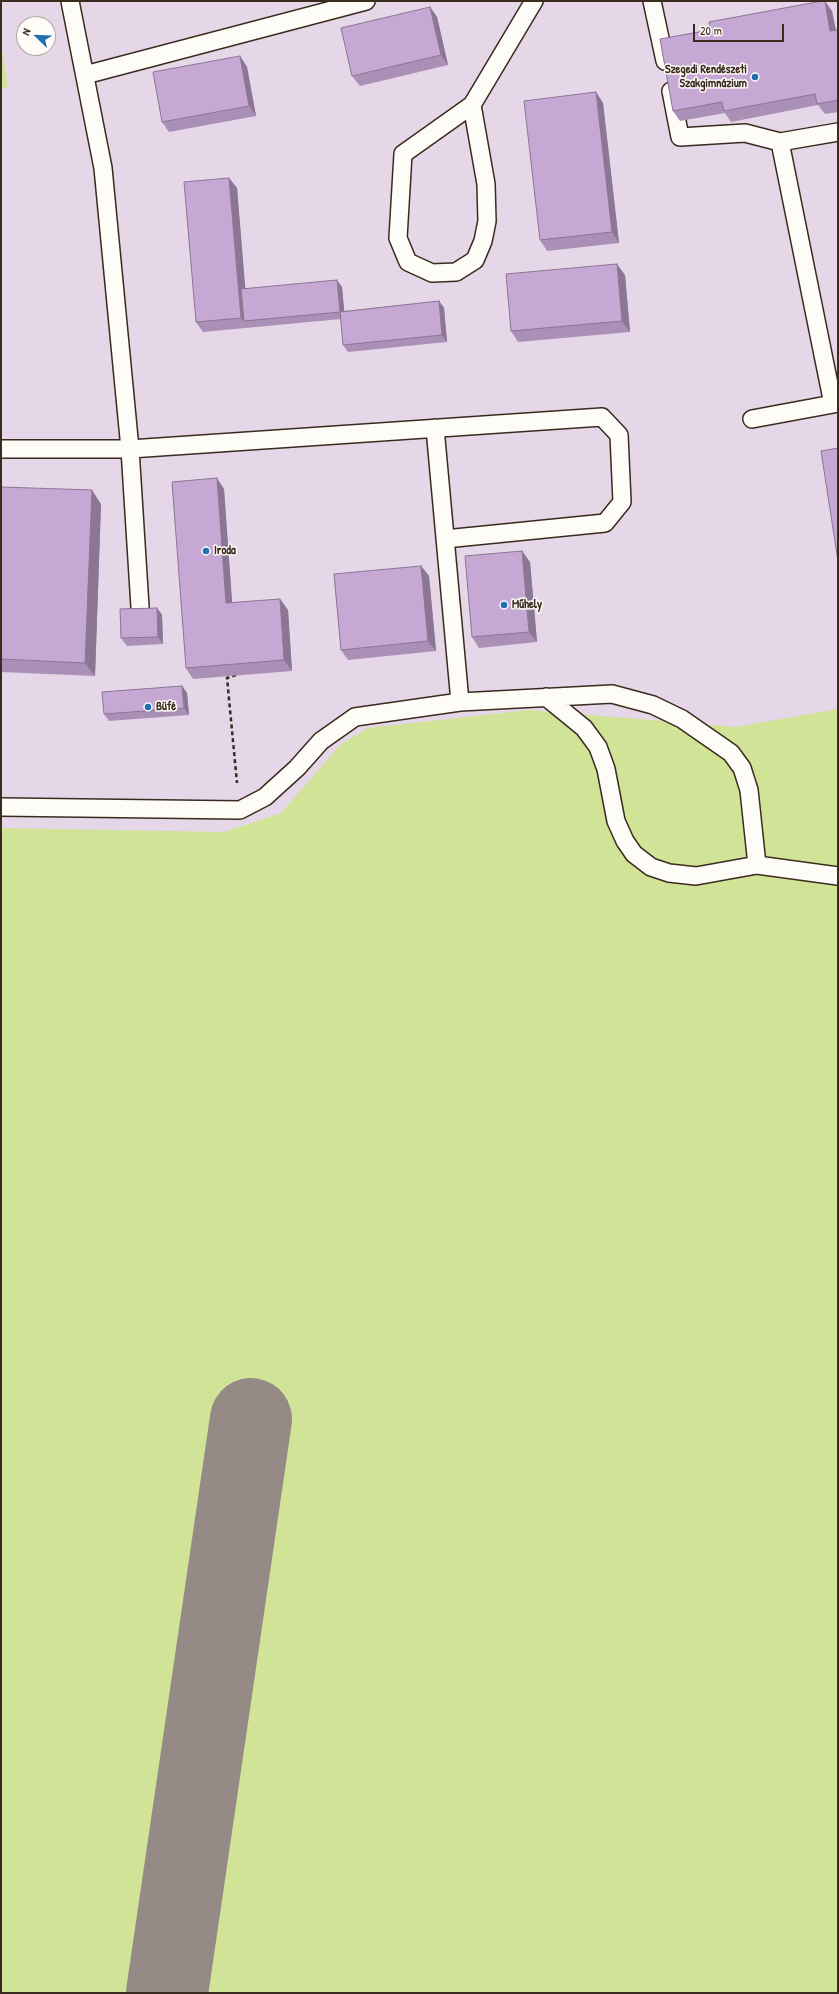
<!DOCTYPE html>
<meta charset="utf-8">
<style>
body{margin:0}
#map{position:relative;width:839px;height:1994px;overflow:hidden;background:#f2ebf0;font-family:"Patrick Hand",sans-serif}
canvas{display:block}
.frame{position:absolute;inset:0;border:2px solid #3b2a1e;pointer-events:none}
.north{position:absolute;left:16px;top:16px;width:40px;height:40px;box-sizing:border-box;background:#fdfcf7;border:1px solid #afa8a0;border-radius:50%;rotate:293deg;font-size:11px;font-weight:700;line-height:16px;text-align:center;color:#3b2a1e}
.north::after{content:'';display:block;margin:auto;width:14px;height:18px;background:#1f6fb2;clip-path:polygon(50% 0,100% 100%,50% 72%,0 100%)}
.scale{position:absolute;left:693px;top:24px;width:91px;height:18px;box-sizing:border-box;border:2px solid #3b2a1e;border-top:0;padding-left:5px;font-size:12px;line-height:14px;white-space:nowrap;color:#3b2a1e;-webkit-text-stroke:3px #fdfcf7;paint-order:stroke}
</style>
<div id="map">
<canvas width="839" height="1994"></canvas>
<div class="frame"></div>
<div class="north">N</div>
<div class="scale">20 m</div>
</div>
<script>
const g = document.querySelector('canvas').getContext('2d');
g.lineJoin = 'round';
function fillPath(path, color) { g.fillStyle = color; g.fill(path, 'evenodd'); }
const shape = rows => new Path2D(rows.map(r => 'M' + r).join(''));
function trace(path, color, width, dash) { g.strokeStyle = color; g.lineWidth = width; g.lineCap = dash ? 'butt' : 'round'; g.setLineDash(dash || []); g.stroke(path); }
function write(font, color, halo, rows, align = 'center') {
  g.font = font + ' "Patrick Hand",sans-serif'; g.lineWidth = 3; g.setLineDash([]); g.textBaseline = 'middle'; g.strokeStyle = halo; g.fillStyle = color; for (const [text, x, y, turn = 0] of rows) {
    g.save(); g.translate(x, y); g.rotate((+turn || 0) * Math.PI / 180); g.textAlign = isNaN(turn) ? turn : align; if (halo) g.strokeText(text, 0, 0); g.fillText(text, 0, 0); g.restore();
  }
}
fillPath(shape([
 [1,1,838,1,838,1993,1,1993],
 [24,24,48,24,48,48,24,48]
]), '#e5d7e8');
fillPath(shape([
 [1,44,8,87,1,88],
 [838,709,838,1993,1,1993,1,828,224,832,281,813,340,745,368,728,530,710,736,727]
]), '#d0e397');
trace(shape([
 [167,1993,251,1419]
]), '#968a87', 82);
const lane = shape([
 [70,1,103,168,130,449,140,607],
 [652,1,665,61],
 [85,75,366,1],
 [671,91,680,137,745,133,780,142],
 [472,105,486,184,487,221,483,241,475,260,456,272,432,273,408,262,398,238,403,154,472,105,534,1],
 [833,404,780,142,838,132],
 [752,419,838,403],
 [435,428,460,702],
 [1,449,130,449,602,417,619,435,622,502,605,523,445,539],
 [546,697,584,728,598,747,606,769,616,821,625,841,634,854,651,867,669,873,696,876,757,865,838,876],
 [1,807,240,810,265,797,297,768,321,741,355,717,460,702,612,694,653,705,682,719,731,753,742,768,749,790,757,865]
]);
trace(lane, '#3b2a1e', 20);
trace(shape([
 [236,675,227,678,237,783]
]), '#3b2a1e', 2.5, [4, 3]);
trace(lane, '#fdfcf7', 17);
fillPath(shape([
 [430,7,437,17,448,65,360,86,352,76],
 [832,11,836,30,838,30,838,112,825,114,818,105,731,122,725,113,680,121,673,111],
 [240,56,247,67,256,116,169,132,162,122],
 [596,92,603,103,619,243,547,251,540,240],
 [229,178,237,188,245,289,342,287,344,311,439,301,444,308,447,342,348,352,343,345,341,319,203,332,196,322],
 [625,275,630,332,518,342,511,331],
 [1,487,101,504,95,676,1,672],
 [224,489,232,603,280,599,288,610,292,671,193,679,186,668],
 [522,551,530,562,537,642,479,648,472,637],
 [421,566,429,576,436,651,348,660,341,650],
 [157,608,162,615,163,644,127,646,121,638],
 [182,686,187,693,189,715,109,721,104,714]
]), '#aa90b6');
fillPath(shape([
 [825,1,832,11,838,42,830,31],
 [430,7,437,17,448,65,441,55],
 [240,56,247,67,256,116,249,106],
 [596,92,603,103,619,243,612,232],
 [229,178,237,188,248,320,244,321,241,318],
 [617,264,625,275,630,332,622,321],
 [337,280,342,287,345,319,340,312],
 [439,301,444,308,447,342,442,335],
 [217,478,224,489,233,614,226,603],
 [92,490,101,504,95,676,85,663],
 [522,551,530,562,537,642,529,632],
 [421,566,429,576,436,651,428,641],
 [280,599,288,610,292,671,284,660],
 [157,608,162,615,163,644,158,637],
 [182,686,187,693,189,715,184,708]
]), '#8b7694');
const building = shape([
 [822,1,825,1,830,31,838,30,838,100,817,104,815,94,724,111,722,102,673,111,660,39,710,30,709,22,822,1],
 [430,7,441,55,352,76,341,28,430,7],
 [240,56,249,106,162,122,153,72,240,56],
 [596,92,612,232,540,240,524,101,596,92],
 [229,178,241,318,196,322,184,182,229,178],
 [617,264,622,321,511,331,506,274,617,264],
 [337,280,340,312,244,321,241,289,337,280],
 [439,301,442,335,343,345,340,312,439,301],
 [838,448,838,561,821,451,838,448],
 [217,478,226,603,280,599,284,660,186,668,172,482,217,478],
 [1,487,92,490,85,663,1,659,1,487],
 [522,551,529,632,472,637,465,556,522,551],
 [421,566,428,641,341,650,334,574,421,566],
 [157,608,158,637,121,638,120,609,157,608],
 [182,686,184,708,104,714,102,692,182,686]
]);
fillPath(building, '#c6a8d4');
trace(building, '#8b7694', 1);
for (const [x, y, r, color] of [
 [755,77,4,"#1f6fb2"],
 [206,551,4,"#1f6fb2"],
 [504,605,4,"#1f6fb2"],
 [148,707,4,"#1f6fb2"]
]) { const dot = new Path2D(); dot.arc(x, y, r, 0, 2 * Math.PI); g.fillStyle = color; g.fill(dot); trace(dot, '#fdfcf7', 1.5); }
write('bold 12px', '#3b2a1e', '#fdfcf7', [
 ["Szegedi Rendészeti",747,70,"right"],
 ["Szakgimnázium",747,84,"right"],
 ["Iroda",214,551],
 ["Műhely",512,605],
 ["Büfé",156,707]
], 'left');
</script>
